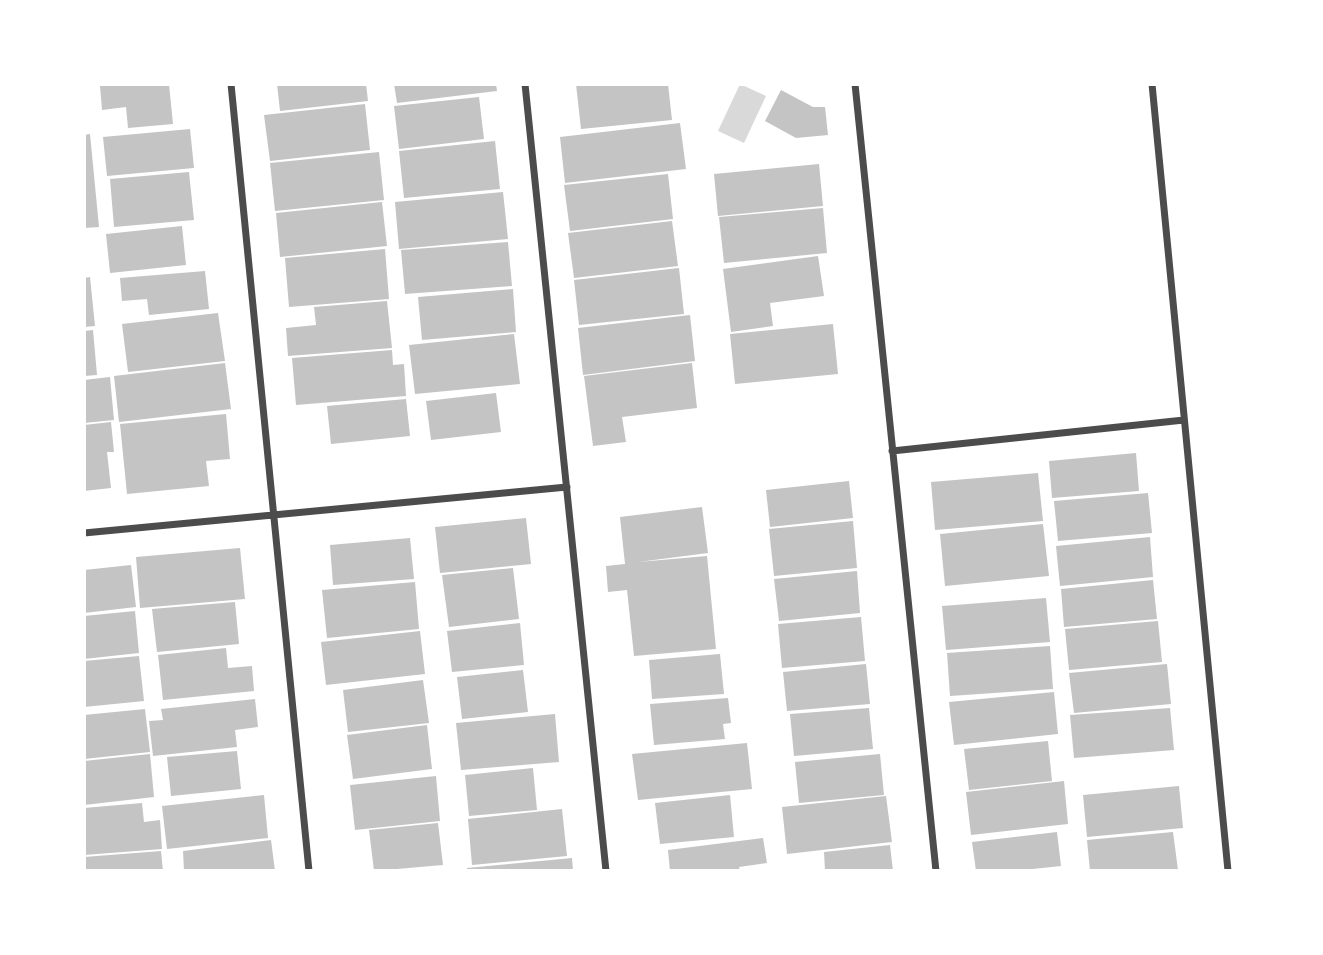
<!DOCTYPE html>
<style>
body{margin:0}
#map{position:relative;width:1323px;height:955px;overflow:hidden;background:#fff;font-family:Roboto,sans-serif}
canvas{display:block}
.frame{position:absolute;inset:0;border:86px solid #fff;pointer-events:none}
</style>
<div id="map">
<canvas width="1323" height="955"></canvas>
<div class="frame"></div>
</div>
<script>
const g = document.querySelector('canvas').getContext('2d');
g.lineJoin = 'round';
function fillPath(path, color) { g.fillStyle = color; g.fill(path, 'evenodd'); }
const shape = rows => new Path2D(rows.map(r => 'M' + r).join(''));
function trace(path, color, width, dash) { g.strokeStyle = color; g.lineWidth = width; g.lineCap = dash ? 'butt' : 'round'; g.setLineDash(dash || []); g.stroke(path); }
fillPath(shape([
 [740,84,766,96,744,143,718,131]
]), '#d9d9d9');
fillPath(shape([
 [123,84,169,84,173,124,128,128,126,107,102,110,100,86],
 [277,84,366,84,368,101,280,111],
 [394,84,496,84,497,91,397,103],
 [576,84,668,84,672,120,581,129],
 [781,90,813,107,825,107,828,135,796,138,765,121],
 [479,97,484,139,399,149,394,106],
 [365,104,370,150,270,161,264,115],
 [680,123,686,169,565,183,560,137],
 [190,129,194,168,107,176,103,137],
 [90,134,99,227,84,228,84,135],
 [495,141,500,189,404,198,399,151],
 [379,152,384,200,275,211,270,163],
 [819,164,823,206,718,216,714,174],
 [189,172,194,220,114,227,110,179],
 [668,174,673,219,570,231,564,185],
 [503,192,508,239,399,249,395,202],
 [382,202,387,246,280,257,276,213],
 [823,208,827,253,724,263,719,217],
 [672,221,678,266,574,278,568,233],
 [182,226,186,265,110,273,106,234],
 [508,242,512,286,405,294,401,250],
 [385,249,389,299,289,307,285,258],
 [818,256,824,296,770,303,773,326,731,332,723,269],
 [679,268,684,314,579,325,574,280],
 [205,271,209,309,149,315,147,299,122,301,120,278],
 [90,277,95,326,84,327,84,278],
 [513,289,516,332,422,340,418,297],
 [387,301,392,348,288,356,286,328,316,325,314,307],
 [218,313,225,361,128,372,122,324],
 [690,315,695,361,583,375,578,328],
 [833,324,838,374,735,384,730,334],
 [93,330,97,375,84,376,84,331],
 [514,334,520,384,415,394,409,345],
 [392,350,393,365,404,364,406,396,296,405,292,358],
 [225,363,231,409,119,422,114,376],
 [692,363,697,408,622,417,626,442,593,446,584,376],
 [110,377,114,420,84,423,84,380],
 [496,393,501,432,431,440,426,401],
 [406,399,410,436,331,444,327,406],
 [226,414,230,459,206,461,209,486,127,494,120,424],
 [111,422,114,452,107,452,111,488,84,491,84,425],
 [1136,453,1139,491,1052,498,1049,461],
 [1038,473,1043,521,935,530,931,482],
 [849,481,853,518,770,527,766,490],
 [1148,493,1152,533,1058,541,1054,501],
 [702,507,708,553,638,562,707,556,716,649,634,656,627,590,608,592,606,566,625,564,620,517],
 [526,518,531,564,440,573,435,527],
 [853,521,857,568,774,576,769,529],
 [1043,524,1049,576,945,586,940,534],
 [1150,537,1153,577,1060,586,1056,546],
 [410,538,414,579,333,585,330,545],
 [240,548,245,599,140,608,136,557],
 [131,565,136,607,84,613,84,570],
 [513,568,519,619,449,627,442,575],
 [857,571,860,613,779,621,774,579],
 [1153,580,1157,619,1064,627,1061,589],
 [415,582,419,629,327,638,322,590],
 [1046,598,1050,642,946,650,942,606],
 [235,602,239,644,157,652,152,609],
 [135,611,139,653,84,659,84,616],
 [861,617,865,661,782,668,778,624],
 [1158,621,1162,662,1069,670,1065,629],
 [520,623,524,665,452,672,447,631],
 [420,631,425,674,326,685,321,642],
 [1050,646,1053,689,950,696,947,653],
 [226,648,228,668,252,666,254,691,163,700,158,655],
 [720,654,724,694,652,699,649,660],
 [139,656,144,701,84,707,84,661],
 [866,664,870,704,787,711,783,672],
 [1167,664,1171,704,1074,713,1069,673],
 [523,670,528,712,462,719,457,677],
 [423,680,429,723,348,732,343,690],
 [1054,692,1058,734,954,745,949,702],
 [728,698,731,723,723,724,725,739,654,745,650,704],
 [255,699,258,727,235,730,237,747,153,756,149,721,163,720,161,709],
 [869,708,873,749,794,756,790,714],
 [1170,708,1174,750,1074,758,1070,715],
 [145,709,150,752,84,759,84,715],
 [555,714,559,762,461,770,456,723],
 [427,725,432,769,353,779,347,735],
 [1048,741,1052,781,969,790,964,749],
 [747,743,752,789,638,800,632,754],
 [237,751,241,789,171,796,167,757],
 [150,754,154,797,84,805,84,761],
 [880,754,884,795,799,803,795,762],
 [533,768,537,810,469,816,465,775],
 [436,776,440,821,355,830,350,785],
 [1064,781,1068,824,971,835,966,792],
 [1179,786,1183,828,1087,837,1083,795],
 [264,795,268,838,167,849,162,806],
 [730,795,734,837,660,844,655,803],
 [886,796,892,842,787,854,782,807],
 [142,803,144,822,160,820,162,849,84,855,84,808],
 [562,809,567,856,472,865,468,819],
 [438,823,443,865,374,871,369,830],
 [1057,832,1061,866,1014,871,976,871,972,842],
 [1173,832,1178,870,1090,871,1087,840],
 [763,838,767,863,739,867,740,871,670,871,668,850],
 [271,840,275,871,184,871,183,851],
 [890,845,893,871,825,871,824,852],
 [161,851,163,871,84,871,84,857],
 [572,858,573,871,467,871,467,868]
]), '#c4c4c4');
trace(shape([
 [231,84,309,871],
 [525,84,606,871],
 [855,84,936,871],
 [1152,84,1228,871],
 [892,451,1184,420],
 [84,533,567,487]
]), '#4c4c4c', 7);
</script>
